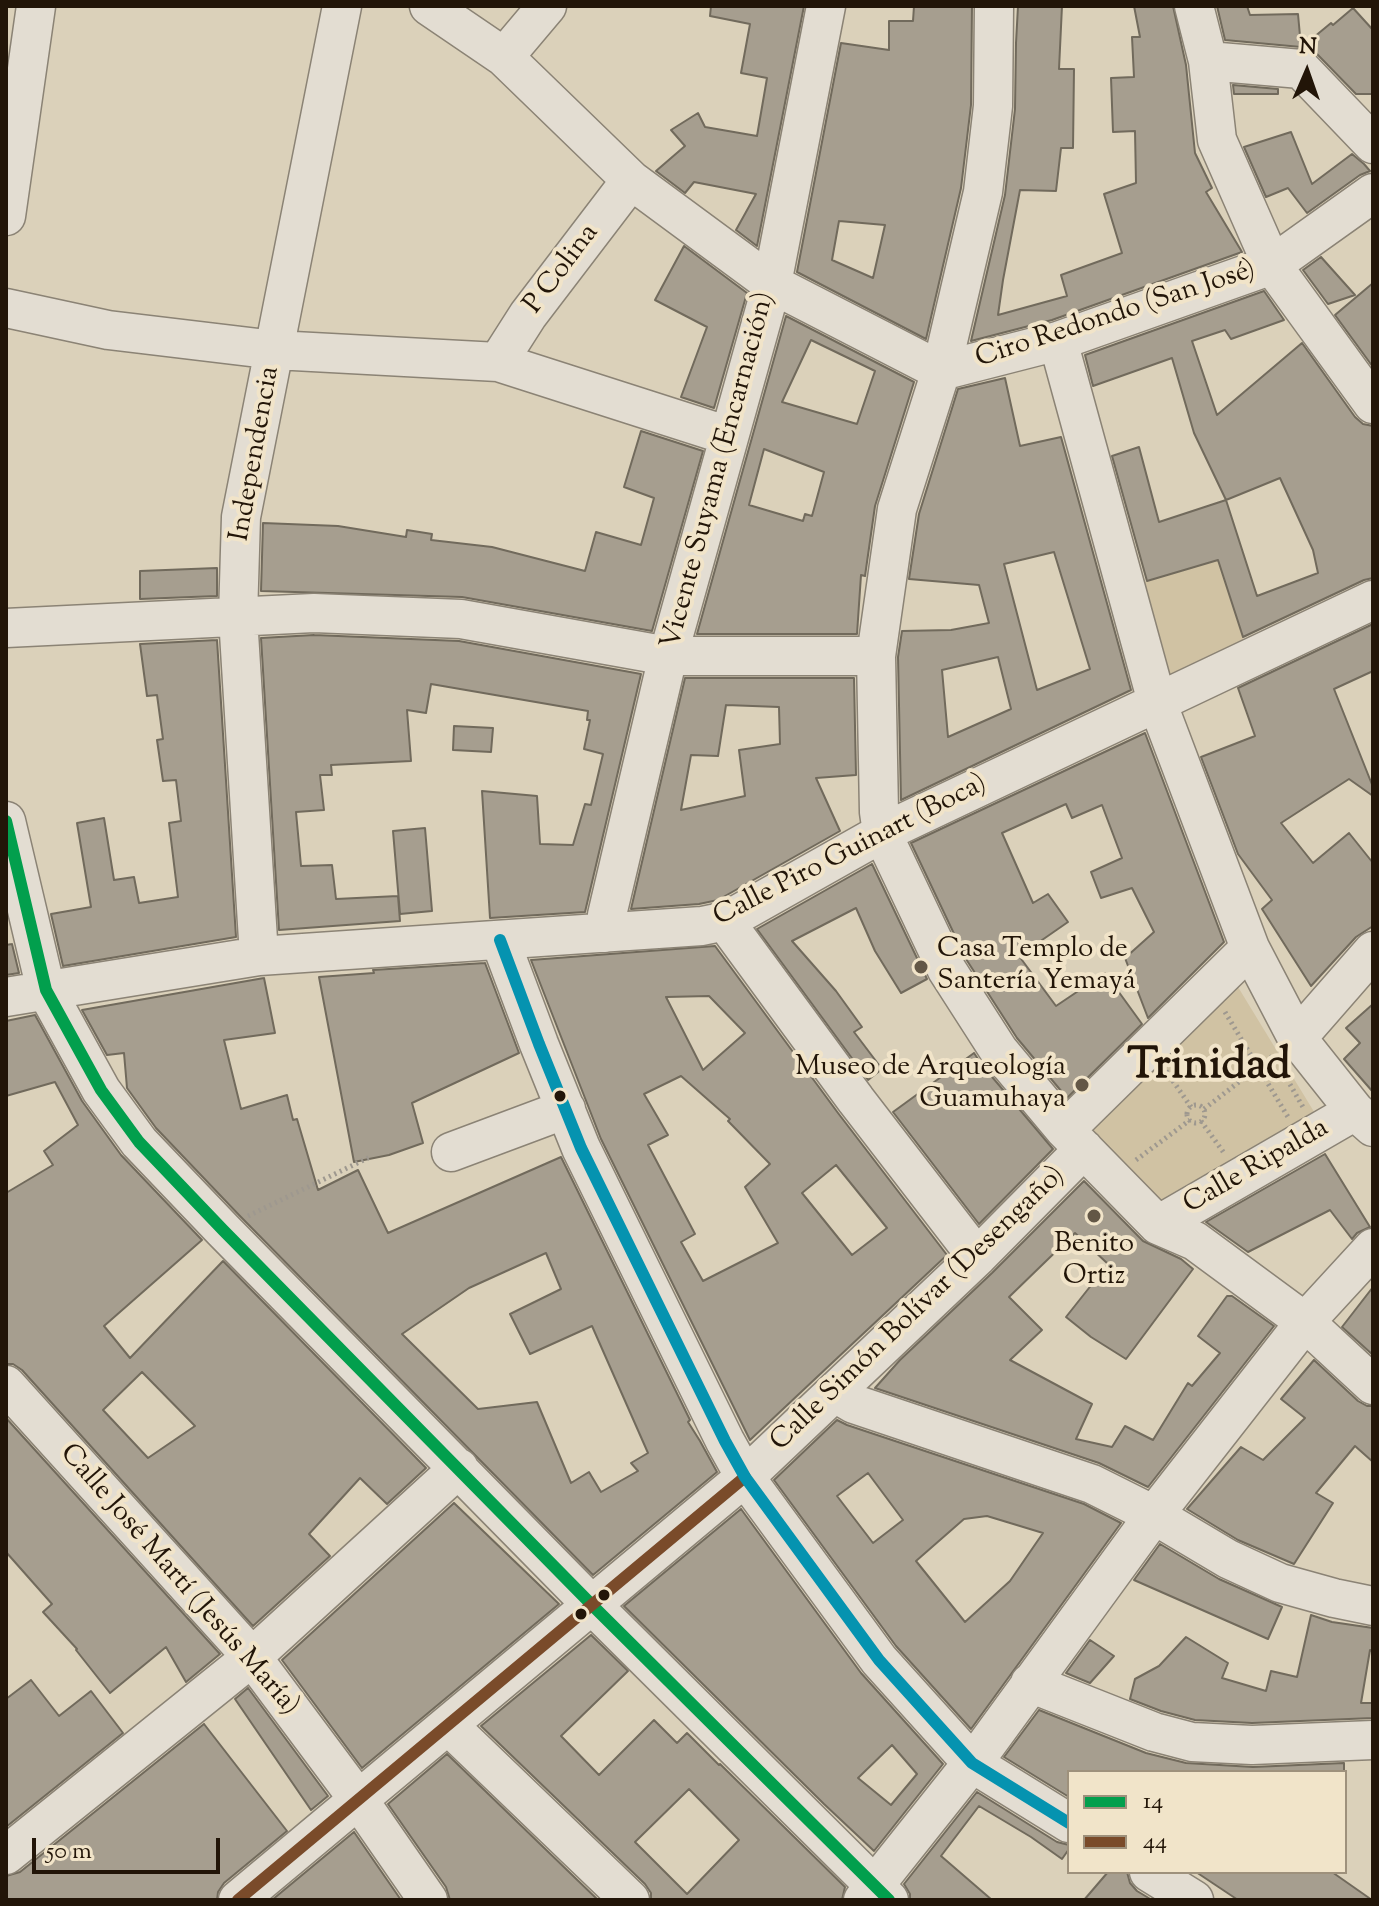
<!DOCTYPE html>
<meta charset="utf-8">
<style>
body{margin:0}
#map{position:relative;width:1379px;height:1906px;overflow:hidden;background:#dbd1ba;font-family:"Sorts Mill Goudy",serif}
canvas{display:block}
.frame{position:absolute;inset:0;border:8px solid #221508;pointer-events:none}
.legend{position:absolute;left:1067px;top:1770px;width:280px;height:104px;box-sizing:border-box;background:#f1e4c9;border:2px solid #9e917c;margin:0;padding:10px 14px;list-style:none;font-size:24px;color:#221508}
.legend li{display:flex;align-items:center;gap:16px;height:40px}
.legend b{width:40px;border:2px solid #9e917c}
.north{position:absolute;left:1267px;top:32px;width:80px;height:80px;-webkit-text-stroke:6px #f1e4c9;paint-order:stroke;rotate:2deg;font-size:22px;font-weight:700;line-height:32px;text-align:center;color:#221508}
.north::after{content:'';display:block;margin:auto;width:28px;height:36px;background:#221508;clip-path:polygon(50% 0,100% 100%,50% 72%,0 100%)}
.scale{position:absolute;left:32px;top:1838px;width:188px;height:36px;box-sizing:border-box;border:4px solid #221508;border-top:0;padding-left:10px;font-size:24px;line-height:28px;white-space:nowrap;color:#221508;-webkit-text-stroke:6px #f1e4c9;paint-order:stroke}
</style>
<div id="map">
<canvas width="1379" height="1906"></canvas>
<div class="frame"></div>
<ul class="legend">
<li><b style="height:10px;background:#029f4d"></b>14</li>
<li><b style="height:10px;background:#7a4b2a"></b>44</li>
</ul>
<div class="north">N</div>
<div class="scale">50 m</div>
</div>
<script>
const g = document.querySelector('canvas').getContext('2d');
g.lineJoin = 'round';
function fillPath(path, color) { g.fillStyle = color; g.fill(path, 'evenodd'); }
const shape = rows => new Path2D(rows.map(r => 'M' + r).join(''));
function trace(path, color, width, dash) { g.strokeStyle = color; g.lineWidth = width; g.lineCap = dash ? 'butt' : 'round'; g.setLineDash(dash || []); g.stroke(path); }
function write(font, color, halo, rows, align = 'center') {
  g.font = font + ' "Sorts Mill Goudy",serif'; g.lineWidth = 8; g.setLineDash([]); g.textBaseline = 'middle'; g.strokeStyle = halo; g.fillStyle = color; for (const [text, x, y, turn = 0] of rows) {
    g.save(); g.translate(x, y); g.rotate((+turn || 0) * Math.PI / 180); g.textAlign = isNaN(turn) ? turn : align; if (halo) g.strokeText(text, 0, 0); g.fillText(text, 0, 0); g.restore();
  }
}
fillPath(shape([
 [1218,560,1246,647,1167,680,1137,584],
 [1238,987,1316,1115,1169,1212,1085,1128,1230,988]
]), '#d0c2a3');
const building = shape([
 [711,6,804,6,757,246,736,230,756,194,694,182,685,193,656,171,685,146,671,130,698,113,705,127,757,136,767,78,741,73,750,24,710,16,711,6],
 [914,6,972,6,971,105,961,188,926,339,797,272,841,43,889,50,889,21,913,21,914,6],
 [839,221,885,225,873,278,832,260,839,221],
 [1018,6,1062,6,1059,69,1074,69,1073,148,1061,148,1056,191,1020,190,1003,280,998,315,1067,296,1061,275,1122,253,1104,194,1136,183,1135,131,1113,132,1111,78,1134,77,1132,37,1140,37,1134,6,1173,6,1186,65,1195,153,1212,188,1206,192,1242,252,1052,320,971,341,1005,195,1015,109,1016,43,1018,6],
 [1217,6,1247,6,1250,15,1298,14,1301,47,1225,40,1217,6],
 [1353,8,1373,30,1373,94,1356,94,1317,54,1302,47,1331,23,1333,25,1353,8],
 [1233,85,1278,89,1278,94,1234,94,1233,85],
 [1291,132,1312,184,1352,154,1364,164,1370,171,1360,175,1307,213,1288,188,1266,197,1244,147,1291,132],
 [684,246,747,293,714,408,681,397,707,327,655,300,684,246],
 [1321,257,1355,295,1328,304,1303,270,1321,257],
 [1373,283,1373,367,1335,315,1373,283],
 [1264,291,1284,320,1231,339,1225,330,1192,341,1217,415,1302,343,1355,417,1363,424,1373,426,1373,578,1364,580,1243,637,1218,560,1147,581,1112,456,1139,447,1159,522,1226,500,1194,433,1172,358,1093,386,1085,355,1264,291],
 [1280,478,1313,550,1318,573,1257,596,1226,500,1280,478],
 [786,316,914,382,875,506,865,576,861,575,857,634,697,634,786,316],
 [811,340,875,371,857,424,782,402,811,340],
 [764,449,824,472,812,516,805,514,803,521,749,505,764,449],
 [1005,378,1020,446,1061,437,1131,690,901,800,898,657,902,631,951,630,989,623,979,585,909,579,919,514,958,389,1005,378],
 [1054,552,1090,669,1037,690,1004,564,1054,552],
 [998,657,1011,709,948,737,942,670,998,657],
 [641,431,703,451,652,631,462,597,261,591,263,523,338,526,406,537,407,530,432,534,431,540,492,547,585,571,596,532,641,545,654,498,624,487,641,431],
 [217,568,217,596,140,599,140,571,217,568],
 [1373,624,1373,671,1334,689,1373,787,1373,796,1349,779,1281,823,1313,863,1349,833,1373,863,1373,926,1356,937,1311,986,1262,909,1272,900,1238,854,1201,757,1255,736,1238,688,1373,624],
 [314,635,459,641,641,674,585,912,490,918,482,791,537,796,540,844,573,845,585,804,591,805,603,754,584,749,590,720,587,720,588,711,431,684,426,713,407,710,411,761,331,765,332,775,320,775,324,810,296,812,301,866,332,865,336,899,398,896,400,921,279,930,261,638,314,635],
 [217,640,236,937,63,966,51,914,91,907,77,823,104,818,114,880,134,877,139,903,178,897,169,823,181,821,176,780,163,781,157,740,163,739,157,695,147,696,140,644,217,640],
 [685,678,854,678,856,775,816,778,840,831,718,900,699,904,631,909,685,678],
 [726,705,779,707,780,744,739,750,745,796,681,810,691,755,718,756,726,705],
 [454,726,493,728,491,752,453,750,454,726],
 [1145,733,1224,942,1148,1018,1125,958,1154,932,1132,888,1101,898,1091,872,1122,858,1102,805,1072,818,1066,804,1002,833,1033,903,1048,894,1068,922,1019,956,1056,1006,1105,973,1142,1024,1067,1098,1017,1038,966,959,911,843,1145,733],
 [425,828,432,911,400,914,393,831,425,828],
 [872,864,927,979,901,993,875,951,856,908,792,941,836,991,862,1027,854,1032,882,1069,868,1080,757,929,872,864],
 [12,944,19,973,6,975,6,945,12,944],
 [715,946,838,1113,947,1255,750,1440,601,1139,531,960,715,946],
 [709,996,745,1033,703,1070,666,997,709,996],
 [681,1076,730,1119,728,1121,770,1164,745,1187,778,1243,703,1281,681,1242,695,1234,648,1145,668,1135,644,1094,681,1076],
 [836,1165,887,1228,852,1255,802,1193,836,1165],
 [485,963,519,1053,412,1103,423,1143,389,1155,354,1162,319,977,374,973,373,970,485,963],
 [264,978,275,1033,224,1040,241,1109,287,1095,293,1120,297,1119,318,1190,358,1170,388,1233,561,1157,690,1420,688,1422,700,1441,717,1472,593,1575,239,1215,156,1128,127,1088,124,1053,107,1055,82,1010,264,978],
 [546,1253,561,1289,510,1314,530,1354,592,1326,648,1453,631,1463,638,1471,601,1492,589,1472,571,1483,537,1402,478,1409,402,1334,469,1288,546,1253],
 [1373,1004,1373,1092,1344,1059,1360,1043,1346,1028,1373,1004],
 [35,1015,82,1101,121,1155,202,1240,104,1326,130,1358,223,1261,426,1468,387,1504,360,1478,309,1534,330,1556,253,1626,22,1370,13,1364,6,1364,6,1193,53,1165,44,1151,78,1125,55,1082,6,1096,6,1021,35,1015],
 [142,1372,195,1426,148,1458,103,1410,142,1372],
 [974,1053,982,1065,1053,1149,979,1224,893,1112,974,1053],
 [1325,1154,1370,1227,1357,1233,1352,1239,1330,1210,1248,1252,1206,1222,1325,1154],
 [1084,1181,1143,1241,1181,1259,1193,1269,1126,1359,1091,1337,1066,1317,1108,1264,1075,1233,1009,1297,1042,1330,1010,1360,1092,1404,1076,1439,1112,1447,1125,1426,1153,1440,1188,1383,1192,1386,1220,1353,1198,1336,1227,1296,1232,1296,1274,1326,1148,1487,1099,1463,875,1388,900,1360,992,1273,1084,1181],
 [1373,1287,1373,1355,1342,1327,1373,1287],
 [1314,1360,1358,1401,1367,1406,1373,1406,1373,1462,1355,1446,1316,1493,1333,1503,1294,1564,1238,1540,1187,1509,1241,1447,1263,1460,1305,1418,1281,1399,1314,1360],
 [6,1418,220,1654,186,1682,166,1647,110,1693,76,1650,77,1649,43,1612,52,1604,6,1552,6,1418],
 [837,1420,847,1425,1084,1504,1121,1523,971,1729,896,1646,774,1480,837,1420],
 [868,1473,903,1520,873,1543,837,1496,868,1473],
 [987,1516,1043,1533,1010,1581,965,1622,916,1561,964,1519,987,1516],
 [454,1503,559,1604,362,1768,282,1660,454,1503],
 [741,1509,861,1673,943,1764,874,1851,824,1804,624,1606,741,1509],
 [892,1745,917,1774,891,1805,858,1778,892,1745],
 [1160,1544,1219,1579,1282,1607,1268,1639,1134,1580,1160,1544],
 [1311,1615,1332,1622,1373,1628,1373,1651,1370,1650,1361,1703,1373,1703,1373,1718,1252,1723,1195,1720,1161,1711,1130,1699,1135,1679,1159,1666,1186,1637,1228,1663,1222,1678,1266,1691,1271,1671,1297,1677,1311,1615],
 [591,1635,628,1671,561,1736,599,1775,654,1720,677,1743,687,1733,719,1765,720,1764,845,1887,842,1900,651,1900,651,1893,645,1884,481,1726,591,1635],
 [689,1789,739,1840,687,1894,635,1842,689,1789],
 [1090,1640,1114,1656,1090,1683,1066,1673,1090,1640],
 [31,1680,59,1716,91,1691,123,1733,6,1827,6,1699,31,1680],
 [248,1688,328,1796,311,1810,235,1699,248,1688],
 [1039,1710,1146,1753,1186,1763,1253,1767,1344,1763,1344,1772,1069,1772,1069,1797,1004,1757,1039,1710],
 [204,1724,287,1831,224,1883,218,1892,217,1900,6,1900,6,1876,20,1872,204,1724],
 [447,1754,598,1900,450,1900,446,1887,388,1804,447,1754],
 [977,1792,1057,1842,1069,1845,1069,1849,1062,1859,1031,1837,979,1806,941,1856,992,1900,910,1900,910,1894,904,1884,977,1792],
 [354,1832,401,1900,272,1900,354,1832],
 [1108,1872,1127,1872,1130,1883,1137,1891,1152,1900,1084,1900,1108,1872],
 [1196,1872,1332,1872,1372,1900,1238,1900,1196,1872]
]);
fillPath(building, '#a69e8f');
trace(building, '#716a5c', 2);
const minor = shape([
 [429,6,504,57,631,180,772,284,941,371,1058,341,1272,265,1373,193],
 [994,6,993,106,983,192,941,371,897,509,876,656,879,812,882,833,947,970,999,1051,1065,1130,1158,1225,1195,1241,1305,1322,1373,1385],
 [1194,6,1208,61,1217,140,1272,265,1373,404],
 [504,57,547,6],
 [1208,61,1301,69,1373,144],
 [6,216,36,6],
 [6,308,108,330,275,350,498,362,729,436],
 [1058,341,1157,702,1250,948,1297,1038,1355,1111,1373,1127],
 [498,362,528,315,631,180],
 [6,628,314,613,461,619,668,656,876,656],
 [6,821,46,990,101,1090,139,1142,223,1230,592,1605,889,1900],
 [726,921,732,931,856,1100,977,1257],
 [605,933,607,915,668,656,772,284,826,6],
 [500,940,539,1044,581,1148,725,1441,745,1477,879,1660,972,1763,1069,1823],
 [259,956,238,617,241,517,342,6],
 [6,997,259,956,702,926,726,921,882,833,1373,600],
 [1297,1038,1373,951],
 [1065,1130,1250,948],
 [451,1152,566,1109],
 [1158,1225,1355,1111],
 [6,1385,252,1657,358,1799,428,1900],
 [835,1393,854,1404,1092,1484,1154,1515,1228,1559,1280,1583,1334,1598,1373,1606],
 [1030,1683,1154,1732,1192,1742,1252,1745,1373,1740],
 [448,1725,630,1900],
 [6,1855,252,1657,459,1468],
 [1149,1872,1194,1900],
 [238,1900,745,1477,977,1257,1084,1149],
 [863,1900,984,1748,1154,1515,1305,1322,1373,1248]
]);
trace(minor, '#8b8375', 41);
trace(shape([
 [1225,1012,1288,1117],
 [1166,1071,1191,1107],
 [1287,1079,1304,1109],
 '1187 1114a9 9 0 1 1 18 0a9 9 0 1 1-18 0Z',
 [1204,1109,1274,1055],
 [1201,1121,1224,1153],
 [1136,1160,1190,1120],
 [248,1216,372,1156]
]), '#9e988f', 5, [2, 4]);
trace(minor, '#e3ddd2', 38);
trace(shape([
 [6,821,46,990,101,1090,139,1142,223,1230,592,1605,889,1900]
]), '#029f4d', 12);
trace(shape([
 [238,1900,745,1477]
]), '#7a4b2a', 12);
trace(shape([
 [500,940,539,1044,581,1148,725,1441,745,1477,879,1660,972,1763,1069,1823]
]), '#0593b0', 12);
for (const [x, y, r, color] of [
 [921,967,8,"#635746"],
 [1082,1085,8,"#635746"],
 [560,1096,7,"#221508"],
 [1094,1216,8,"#635746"],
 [604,1595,7,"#221508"],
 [581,1614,7,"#221508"]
]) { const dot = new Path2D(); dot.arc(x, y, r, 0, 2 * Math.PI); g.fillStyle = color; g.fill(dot); trace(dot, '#f1e4c9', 3); }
write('28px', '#221508', '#f1e4c9', [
 ["P Colina",563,270,-53],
 ["Ciro Redondo (San José)",1116,316,-18],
 ["Independencia",257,454,-80],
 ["Vicente Suyama (Encarnación)",720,471,-75],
 ["Calle Piro Guinart (Boca)",851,852,-27],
 ["Calle Ripalda",1257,1168,-30],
 ["Calle Simón Bolívar (Desengaño)",919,1310,-44],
 ["Calle José Martí (Jesús María)",178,1581,49]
]);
write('28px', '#221508', '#f1e4c9', [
 ["Casa Templo de",937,951],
 ["Santería Yemayá",937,983],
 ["Museo de Arqueología",1066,1069,"right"],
 ["Guamuhaya",1066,1101,"right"],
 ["Benito",1094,1246,"center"],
 ["Ortiz",1094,1278,"center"]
], 'left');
write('bold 44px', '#221508', '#f1e4c9', [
 ["Trinidad",1209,1070]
]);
</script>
